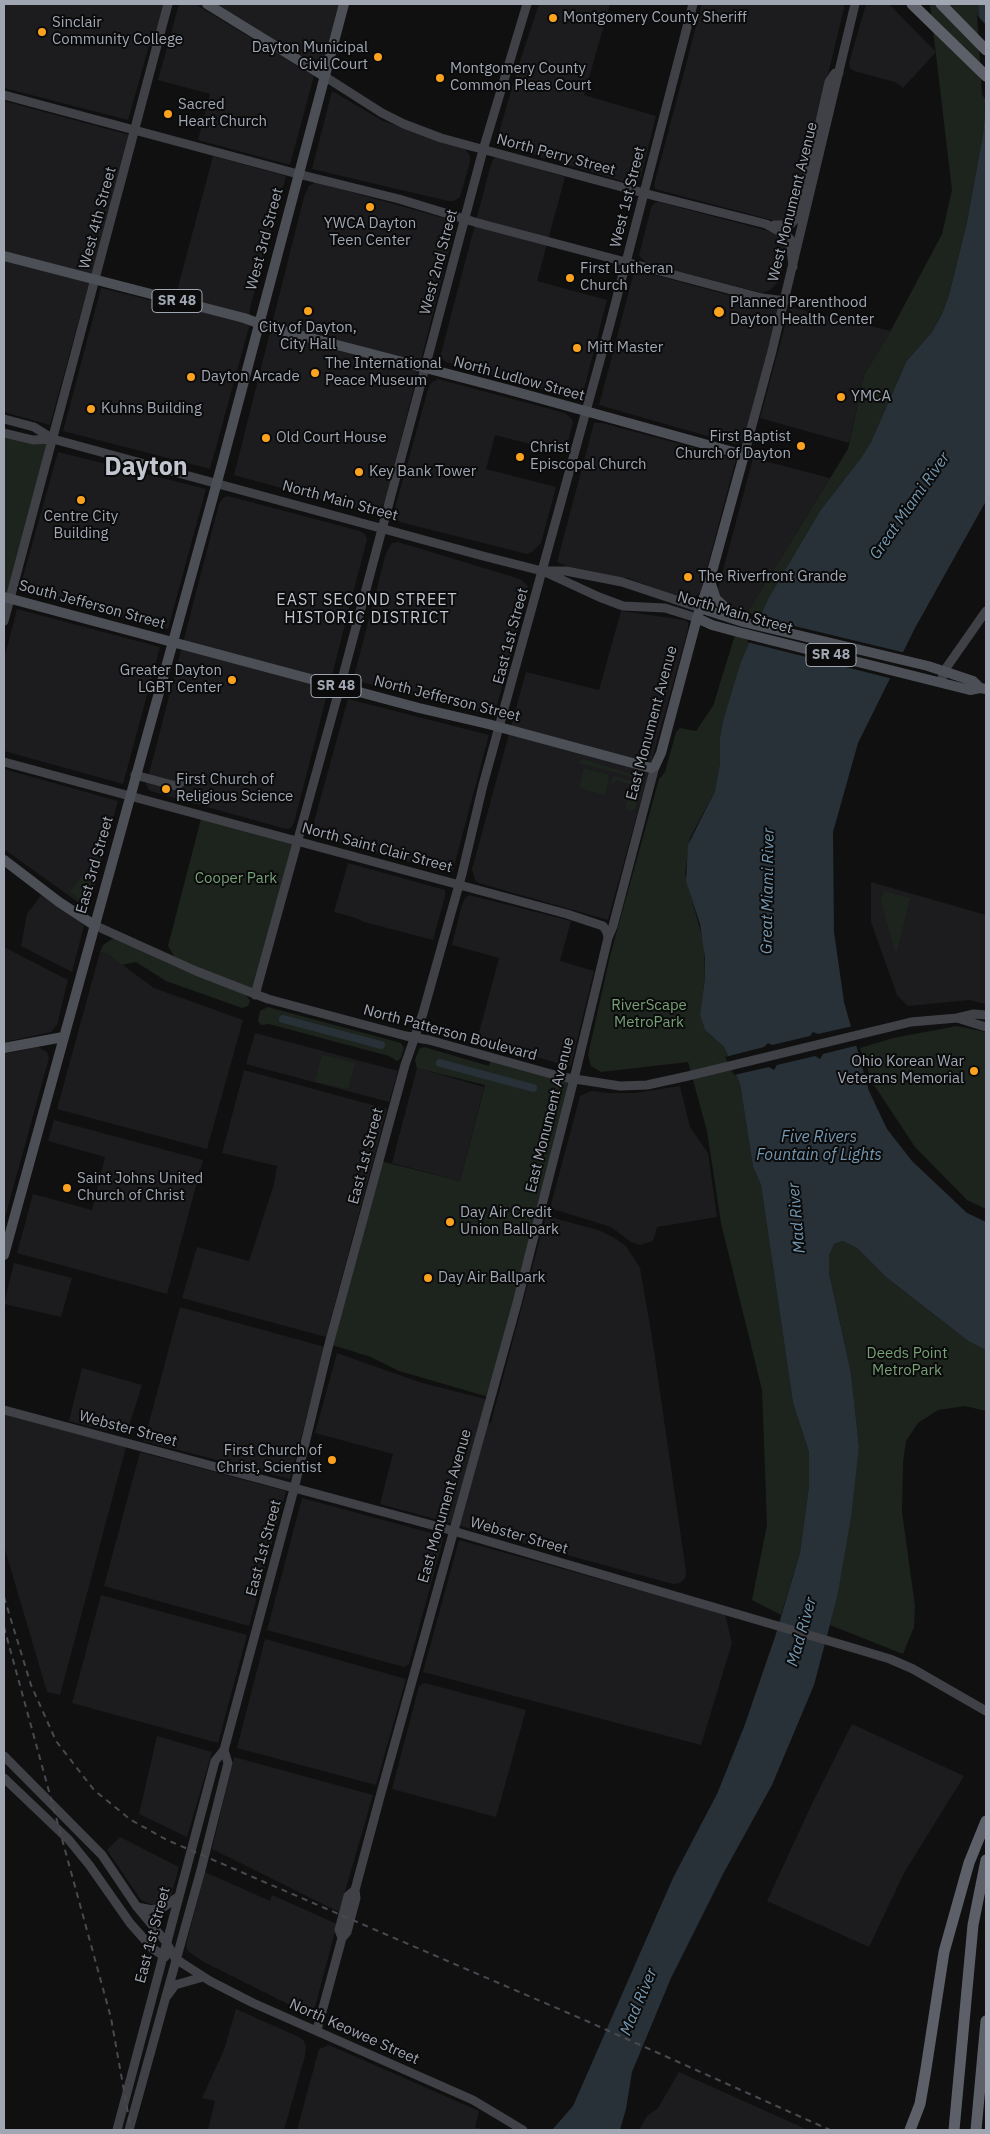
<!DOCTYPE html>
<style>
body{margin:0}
#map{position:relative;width:990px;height:2134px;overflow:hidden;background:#101011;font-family:"IBM Plex Sans",sans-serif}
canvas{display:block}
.frame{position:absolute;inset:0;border:5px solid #a0a7b3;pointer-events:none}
</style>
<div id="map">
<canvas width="990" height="2134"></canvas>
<div class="frame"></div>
</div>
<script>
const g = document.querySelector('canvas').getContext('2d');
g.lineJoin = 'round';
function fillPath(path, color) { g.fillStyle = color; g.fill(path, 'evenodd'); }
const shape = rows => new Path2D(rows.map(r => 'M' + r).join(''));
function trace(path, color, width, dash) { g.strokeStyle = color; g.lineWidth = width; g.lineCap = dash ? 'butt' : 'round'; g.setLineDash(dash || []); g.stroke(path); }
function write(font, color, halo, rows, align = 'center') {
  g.font = font + ' "IBM Plex Sans",sans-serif'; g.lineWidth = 4; g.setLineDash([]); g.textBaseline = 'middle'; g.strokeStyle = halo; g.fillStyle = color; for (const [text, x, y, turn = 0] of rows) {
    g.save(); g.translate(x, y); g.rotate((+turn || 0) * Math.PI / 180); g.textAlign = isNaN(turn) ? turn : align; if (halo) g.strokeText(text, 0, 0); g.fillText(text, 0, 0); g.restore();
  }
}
fillPath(shape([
 [4,4,168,4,157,48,149,46,128,120,4,88],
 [179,4,195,4,314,76,290,165,198,140,210,94,158,80],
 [207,4,344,4,324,76],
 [539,4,610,4,584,95,656,116,641,176,638,181,632,184,500,145,498,136,518,67],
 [702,4,845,4,793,220,783,223,655,189,654,185],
 [866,4,889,4,936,52,903,88,895,82,854,71,850,68,849,63],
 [332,91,383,121,465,148,470,156,470,162,460,197,454,201,448,201,312,169],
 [4,101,130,135,50,425,4,412],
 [213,156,286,176,250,308,249,327,210,469,63,431,101,288,173,306],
 [497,157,565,177,537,281,607,300,583,393,577,399,446,362,440,357,491,164,494,158],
 [314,183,319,183,447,219,454,225,454,231,385,501,380,510,375,514,234,475,304,197,309,186],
 [659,202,772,232,787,239,788,245,780,280,770,290,762,293,647,263,639,256,640,251,651,208,654,203],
 [636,270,773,307,778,310,745,437,742,443,735,444,599,405,633,276],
 [790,307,891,331,864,375,849,443,760,418],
 [438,379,565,413,571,418,573,422,565,453,495,435,486,469,556,487,541,543,532,552,527,554,400,522,395,519,393,515,429,386,432,382],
 [594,423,602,423,736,459,701,591,692,600,684,600,628,578,587,574,557,562],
 [58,452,206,489,168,629,19,591],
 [753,458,830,478,747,613,745,614,723,603,718,589],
 [228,496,360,531,365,534,367,539,294,823,291,828,286,829,150,791,146,785,219,504,223,498],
 [398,542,520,579,527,585,529,589,526,600,494,716,353,680,386,553,392,543],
 [17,609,160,647,123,784,4,751,4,659],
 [621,611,684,620,688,622,688,629,608,920,479,883,475,880,472,869,526,672,599,690],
 [348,699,489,735,452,874,313,835,312,829],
 [4,769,118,801,89,907,79,903,4,849],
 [348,863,445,890,445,896,433,940,364,922,356,918,334,912],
 [871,882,986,915,986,1004,970,1000,908,1006,897,995,871,922],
 [41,895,81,921,84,926,72,972,21,946,27,914],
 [469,895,571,921,560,961,594,971,571,1065,568,1066,477,1040,499,958,452,945,461,908,465,898],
 [4,947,68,980,57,1025,51,1032,4,1042],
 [100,952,108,954,154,988,243,1020,207,1149,57,1109],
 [255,1033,398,1071,389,1102,246,1064],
 [38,1047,47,1052,49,1058,4,1221,4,1054],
 [417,1068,484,1087,460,1181,392,1163],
 [244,1070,387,1109,326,1337,182,1298,197,1247,249,1261,274,1184,277,1166,222,1153],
 [680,1086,690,1127,708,1153,717,1217,657,1227,653,1241,640,1245,631,1242,611,1227,550,1208,580,1096,591,1091,609,1093,635,1093],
 [54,1120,203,1160,167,1294,17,1253,33,1194,92,1210,105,1157,48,1141],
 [546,1216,598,1230,613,1237,626,1246,640,1268,652,1337,686,1571,685,1578,680,1583,673,1584,380,1504,393,1454,315,1433,337,1353,419,1382,485,1399,490,1426],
 [14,1263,72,1278,61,1317,4,1304],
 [180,1307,325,1347,290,1479,144,1441],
 [82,1368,142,1385,129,1426,125,1429,105,1430,69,1421],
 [4,1414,126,1447,60,1695,47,1692,4,1546],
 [140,1452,286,1491,249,1626,104,1586],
 [302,1498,442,1536,443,1540,409,1664,404,1667,267,1630],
 [459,1540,725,1614,732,1643,701,1745,423,1672],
 [101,1595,247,1635,218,1743,72,1703],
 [265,1639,406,1679,376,1785,237,1748],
 [425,1683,526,1710,496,1817,392,1789,419,1686],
 [852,1724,964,1776,904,1873,869,1947,767,1901,810,1808],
 [157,1736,212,1752,187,1837,139,1814],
 [234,1757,373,1795,339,1912,212,1849],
 [120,1837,179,1867,171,1896,163,1904,154,1906,141,1900,107,1850],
 [205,1872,270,1901,272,1895,337,1924,315,2007,311,2011,307,2012,300,2010,202,1961,188,1951,186,1946,187,1941],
 [236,2009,299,2037,304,2041,306,2047,305,2056,284,2130,208,2130,215,2101,202,2098,224,2050],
 [329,2045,479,2111,475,2127,483,2130,297,2130,319,2049],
 [679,2072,808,2130,639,2130,647,2116,658,2108]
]), '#1c1c1e');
fillPath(shape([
 [930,4,978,4,981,32,985,113,983,134,967,222,949,295,942,314,932,332,906,362,871,442,861,458,820,511,768,599,761,616,747,613,848,449,864,375,889,334,942,234,952,190],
 [4,433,53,439,14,585,4,597],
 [735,635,751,639,723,721,720,737,720,763,715,791,690,838,685,874,704,944,705,978,700,1015,705,1030,724,1047,740,1084,753,1167,761,1185,793,1403,809,1452,809,1486,800,1553,781,1615,752,1600,767,1525,762,1390,721,1223,707,1131,688,1062,601,1072,591,1066,588,1055,610,956,659,779,665,772,676,732,680,728,696,731,713,706],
 [583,759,608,767,634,775,633,777,578,763],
 [584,768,609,775,605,795,579,788],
 [614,776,642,784,635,809,631,811,625,809,632,785,616,780,613,784,611,782],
 [202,815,297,841,255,995,178,963,168,946],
 [85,872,95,880,89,901,84,903,70,892],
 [884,891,910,898,897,951,895,950,881,902],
 [112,939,118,939,174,966,246,995,250,1001,248,1006,242,1008,166,981,136,962,122,965,108,954,100,952,103,945],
 [268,1007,401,1043,404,1048,401,1058,397,1061,389,1056,269,1024,261,1025,258,1021,260,1011],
 [957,1026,986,1032,986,1209,967,1200,915,1147,872,1082,860,1048,893,1038],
 [424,1047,489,1066,491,1057,574,1079,492,1398,399,1371,371,1357,329,1344,380,1161,460,1181,485,1085,417,1068,415,1060,419,1049],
 [322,1055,355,1063,348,1089,315,1082],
 [843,1241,857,1248,886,1277,968,1341,986,1350,986,1411,965,1406,938,1410,918,1423,906,1441,903,1462,902,1512,915,1606,914,1627,903,1654,830,1625,837,1598,859,1447,851,1373,829,1273,829,1256,834,1244]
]), '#1c241d');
fillPath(shape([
 [978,4,986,4,986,501,915,628,858,743,833,832,834,932,844,1002,869,1091,887,1129,912,1161,967,1213,986,1222,986,1350,968,1341,886,1277,857,1248,843,1241,834,1244,829,1256,829,1273,851,1373,859,1447,851,1517,837,1598,814,1685,772,1785,723,1874,671,1978,632,2072,626,2109,620,2130,552,2130,573,2106,673,1878,717,1794,744,1727,775,1637,800,1553,809,1486,809,1452,793,1403,761,1185,753,1167,740,1084,724,1047,705,1030,700,1015,705,978,705,958,700,924,686,881,688,845,715,791,720,763,720,737,723,721,741,662,768,599,820,511,861,458,871,442,906,362,932,332,942,314,949,295,967,222,983,134,985,113,981,32]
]), '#283137');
fillPath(shape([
 [977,15,986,25,986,100,982,95],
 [757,617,906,653,893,679,747,642],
 [853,1026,859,1045,823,1054,820,1059,815,1056,777,1065,774,1070,769,1067,734,1075,725,1057,764,1047,768,1043,772,1045,810,1036,813,1032,818,1034]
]), '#101011');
trace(shape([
 [283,1019,381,1045],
 [440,1063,533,1088]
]), '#283137', 8);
trace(shape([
 [324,76,382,113,404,124,441,138,655,196,766,224,786,235,790,239,793,267],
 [4,95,298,174,399,199,478,223,705,283,762,298,785,301],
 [774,225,786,225,792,223,799,214,829,82,835,73,839,73],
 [4,419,34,427,53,439,483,556,542,571,566,571,622,582,700,608],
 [4,433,33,440,53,439],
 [744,455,772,351,855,4],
 [545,572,599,597,623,606,665,608,697,618],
 [4,621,168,4],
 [941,682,944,671,986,611],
 [4,762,567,914,603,926,607,932,608,938],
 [135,775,176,786,180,783],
 [94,925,196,971,268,999,406,1036,429,1040,562,1077,620,1086,647,1085,688,1076,911,1022,957,1018,974,1014,986,1015],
 [255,995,340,687,483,150,527,4],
 [957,1018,986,1027],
 [4,1410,443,1528,860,1650,890,1659,913,1669,986,1711],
 [4,1756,102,1855,137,1907,166,1942,175,1958,182,1963,210,1981,253,2003,473,2100,523,2130],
 [4,1778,69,1840,90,1866,130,1923,152,1948,165,1957],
 [137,1907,152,1910,162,1908,178,1897],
 [342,1938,339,1930,348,1896,355,1890],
 [167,1996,175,1985,203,1977],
 [317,2030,342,1938,347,1932,356,1898,355,1890,381,1793,517,1303,574,1079,608,938,613,926,655,766],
 [117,2130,215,1761,224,1750,294,1489,329,1344,405,1065,423,1013,462,874,483,785,610,324,693,4],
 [129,2130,201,1870,228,1763,224,1750]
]), '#3f4147', 9);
trace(shape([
 [207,4,324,76],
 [4,256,244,318,272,328,506,389,744,455,710,579,697,618,661,753,655,766,651,768,488,724,419,708,4,597],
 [710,581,716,599,733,615],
 [700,608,743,622,928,666,973,681,980,688,986,689],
 [697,618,712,625,738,632,970,690,980,688],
 [4,860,59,902,94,925],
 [4,1048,63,1037],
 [4,1255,222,464,344,4]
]), '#4d4f56', 10);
trace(shape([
 [912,4,986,76],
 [941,4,986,50],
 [910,2130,920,2104,925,2075,944,1952,969,1863,986,1821],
 [954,2130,973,1925,986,1860],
 [976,2130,986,2021]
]), '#5d6068', 11);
trace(shape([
 [4,1597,31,1685,56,1741,94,1790,131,1820,167,1840,589,2022,830,2130],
 [4,1627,111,2018,131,2130]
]), '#484a50', 2, [6, 5]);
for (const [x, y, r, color] of [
 [553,18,5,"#fba31f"],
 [42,32,5,"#fba31f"],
 [378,57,5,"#fba31f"],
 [440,78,5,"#fba31f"],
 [168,114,5,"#fba31f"],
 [370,207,5,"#fba31f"],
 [570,278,5,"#fba31f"],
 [308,311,5,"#fba31f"],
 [719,312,6,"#fba31f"],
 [577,348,5,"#fba31f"],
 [315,373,5,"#fba31f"],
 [191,377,5,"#fba31f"],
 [841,397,5,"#fba31f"],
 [91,409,5,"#fba31f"],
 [266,438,5,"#fba31f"],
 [801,446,5,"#fba31f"],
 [520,457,5,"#fba31f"],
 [359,472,5,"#fba31f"],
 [81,500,5,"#fba31f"],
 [688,577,5,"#fba31f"],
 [232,680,5,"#fba31f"],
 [166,789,5,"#fba31f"],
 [974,1071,5,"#fba31f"],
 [67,1188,5,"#fba31f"],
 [450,1222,5,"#fba31f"],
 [428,1278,5,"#fba31f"],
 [332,1460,5,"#fba31f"]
]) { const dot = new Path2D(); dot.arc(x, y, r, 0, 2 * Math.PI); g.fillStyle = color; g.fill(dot); trace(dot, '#0b0b0c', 2); }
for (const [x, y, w] of [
 [177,301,50],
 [831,655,50],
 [336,686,50]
]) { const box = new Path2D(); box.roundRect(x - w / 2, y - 11.5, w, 23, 4); g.fillStyle = '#0b0b0c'; g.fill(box); trace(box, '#a0a7b3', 1); }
write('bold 14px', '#a0a7b3', null, [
 ["SR 48",177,301],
 ["SR 48",831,655],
 ["SR 48",336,686]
]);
write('15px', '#a0a7b3', '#0b0b0c', [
 ["Montgomery County Sheriff",563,18],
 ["Sinclair",52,23],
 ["Community College",52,40],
 ["Dayton Municipal",368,48,"right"],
 ["Civil Court",368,65,"right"],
 ["Montgomery County",450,69],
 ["Common Pleas Court",450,86],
 ["Sacred",178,105],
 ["Heart Church",178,122],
 ["YWCA Dayton",370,224,"center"],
 ["Teen Center",370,241,"center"],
 ["First Lutheran",580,269],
 ["Church",580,286],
 ["Planned Parenthood",730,303],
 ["Dayton Health Center",730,320],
 ["City of Dayton,",308,328,"center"],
 ["City Hall",308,345,"center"],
 ["Mitt Master",587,348],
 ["The International",325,364],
 ["Peace Museum",325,381],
 ["Dayton Arcade",201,377],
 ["YMCA",851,397],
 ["Kuhns Building",101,409],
 ["First Baptist",791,437,"right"],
 ["Church of Dayton",791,454,"right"],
 ["Old Court House",276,438],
 ["Christ",530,448],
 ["Episcopal Church",530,465],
 ["Key Bank Tower",369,472],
 ["Centre City",81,517,"center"],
 ["Building",81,534,"center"],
 ["The Riverfront Grande",698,577],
 ["Greater Dayton",222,671,"right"],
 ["LGBT Center",222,688,"right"],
 ["First Church of",176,780],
 ["Religious Science",176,797],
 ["Ohio Korean War",964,1062,"right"],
 ["Veterans Memorial",964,1079,"right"],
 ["Saint Johns United",77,1179],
 ["Church of Christ",77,1196],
 ["Day Air Credit",460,1213],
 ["Union Ballpark",460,1230],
 ["Day Air Ballpark",438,1278],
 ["First Church of",322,1451,"right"],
 ["Christ, Scientist",322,1468,"right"]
], 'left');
write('15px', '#a0a7b3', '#0b0b0c', [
 ["North Perry Street",556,155,15],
 ["West 1st Street",628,197,-76],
 ["West Monument Avenue",793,202,-76],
 ["West 4th Street",98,218,-75],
 ["West 3rd Street",265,239,-75],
 ["West 2nd Street",439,262,-75],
 ["North Ludlow Street",519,379,15],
 ["North Main Street",340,501,15],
 ["South Jefferson Street",92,605,15],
 ["North Main Street",735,613,16],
 ["East 1st Street",511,636,-75],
 ["North Jefferson Street",447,699,14],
 ["East Monument Avenue",652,723,-75],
 ["North Saint Clair Street",377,848,15],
 ["East 3rd Street",95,865,-74],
 ["North Patterson Boulevard",450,1033,15],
 ["East Monument Avenue",550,1115,-76],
 ["East 1st Street",366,1156,-75],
 ["Webster Street",128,1429,15],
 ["East Monument Avenue",445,1506,-74],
 ["Webster Street",519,1536,16],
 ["East 1st Street",264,1548,-75],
 ["East 1st Street",153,1935,-75],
 ["North Keowee Street",354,2032,24]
]);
write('15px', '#76a076', '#0b0b0c', [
 ["Cooper Park",236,879],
 ["RiverScape",649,1006],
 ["MetroPark",649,1023],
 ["Deeds Point",907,1354],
 ["MetroPark",907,1371]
]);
write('italic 16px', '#7498b1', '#0b0b0c', [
 ["Great Miami River",910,506,-55],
 ["Great Miami River",768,891,-89],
 ["Five Rivers",819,1137],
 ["Fountain of Lights",819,1155],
 ["Mad River",797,1218,-95],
 ["Mad River",802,1632,-74],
 ["Mad River",639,2002,-67]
]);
g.letterSpacing = '1px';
write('16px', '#c1c6cf', '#0b0b0c', [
 ["EAST SECOND STREET",367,600],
 ["HISTORIC DISTRICT",367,618]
]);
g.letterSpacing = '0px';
write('bold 25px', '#c1c6cf', '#0b0b0c', [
 ["Dayton",146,468]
]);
</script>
